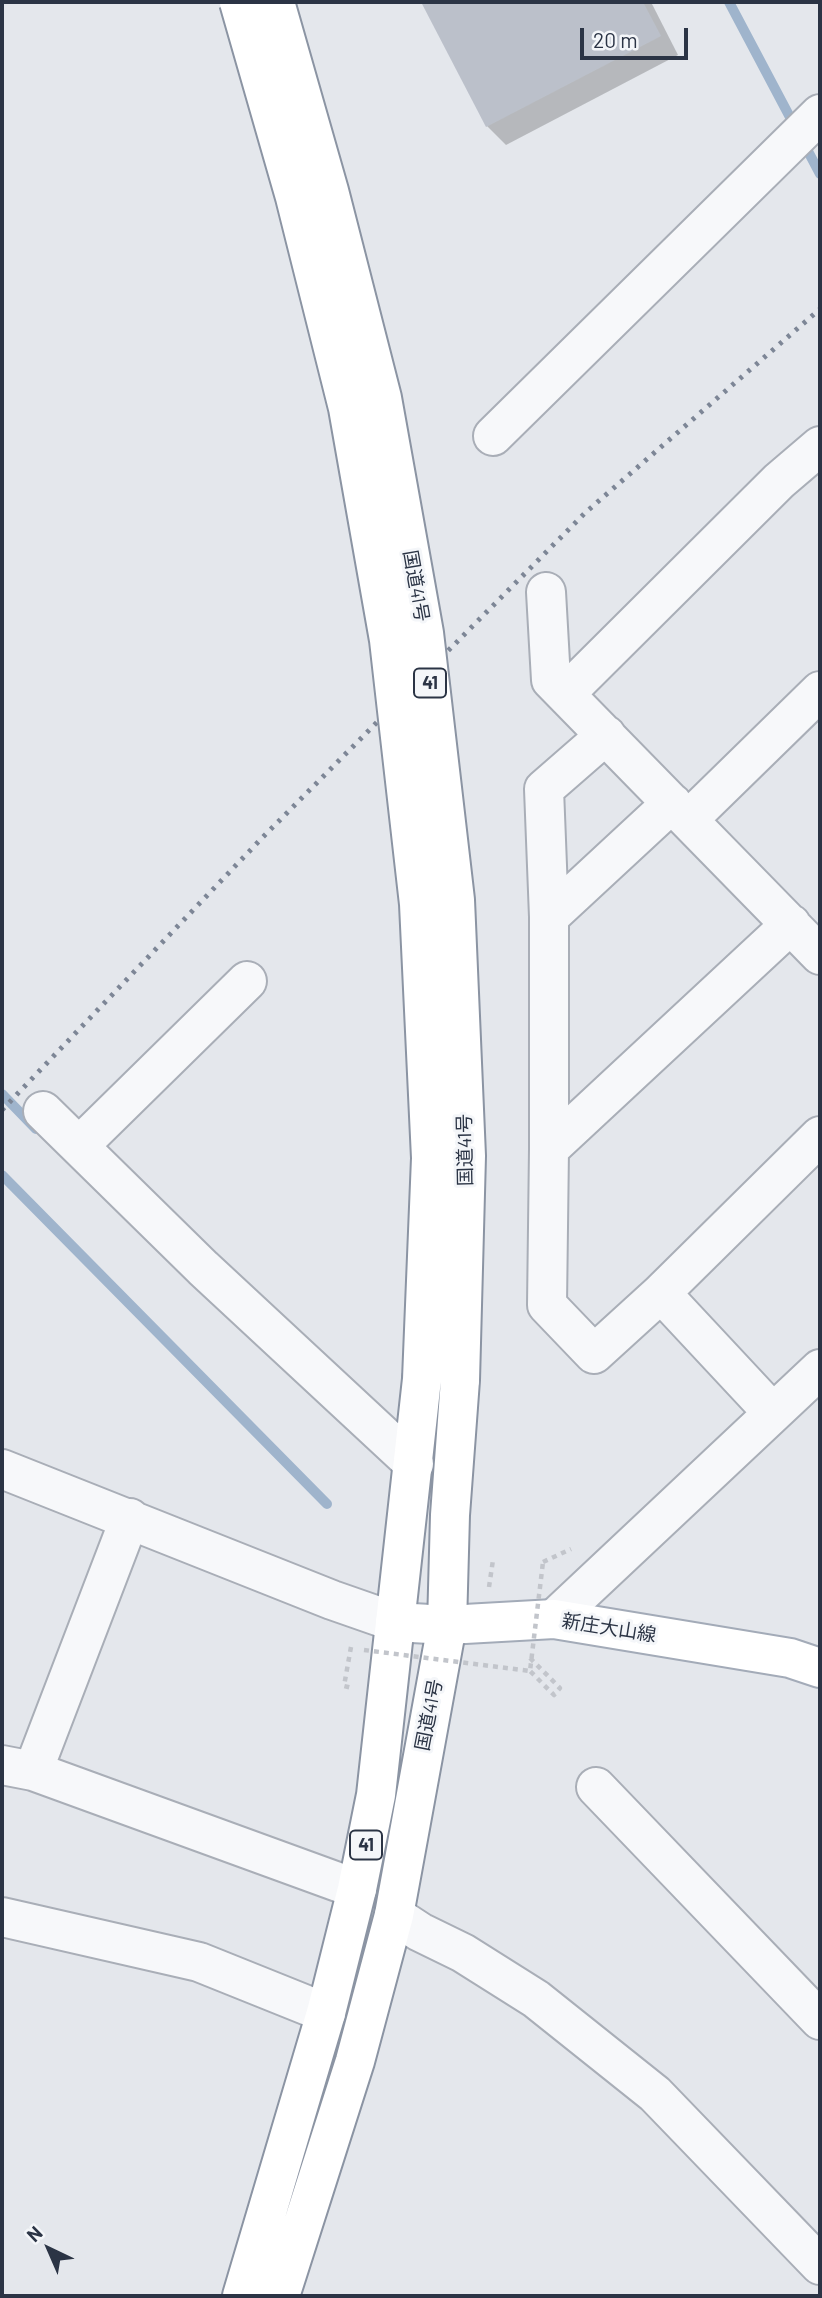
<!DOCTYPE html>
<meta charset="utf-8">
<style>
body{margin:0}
#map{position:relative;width:822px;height:2298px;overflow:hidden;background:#e4e7ec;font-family:Barlow,sans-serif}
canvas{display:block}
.frame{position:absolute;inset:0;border:4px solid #2b3445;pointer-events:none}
.north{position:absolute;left:14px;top:2214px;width:70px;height:70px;-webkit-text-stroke:5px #f4f6f9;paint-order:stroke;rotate:316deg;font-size:19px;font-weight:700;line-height:28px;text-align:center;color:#2b3445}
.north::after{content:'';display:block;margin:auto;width:24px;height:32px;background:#2b3445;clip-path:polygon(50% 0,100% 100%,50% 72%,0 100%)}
.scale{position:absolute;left:580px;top:28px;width:108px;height:32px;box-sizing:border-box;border:4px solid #2b3445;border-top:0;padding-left:9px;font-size:21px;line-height:24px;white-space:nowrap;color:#2b3445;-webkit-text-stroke:5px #f4f6f9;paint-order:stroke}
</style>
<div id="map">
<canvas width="822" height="2298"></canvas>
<div class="frame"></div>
<div class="north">N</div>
<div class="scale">20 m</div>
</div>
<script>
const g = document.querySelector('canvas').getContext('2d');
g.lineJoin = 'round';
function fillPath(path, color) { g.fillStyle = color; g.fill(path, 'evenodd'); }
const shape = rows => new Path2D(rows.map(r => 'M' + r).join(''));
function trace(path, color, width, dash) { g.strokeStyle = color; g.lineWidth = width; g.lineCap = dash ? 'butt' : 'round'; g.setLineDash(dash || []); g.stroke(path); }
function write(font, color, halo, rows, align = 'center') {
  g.font = font + ' Barlow,"Noto Sans JP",sans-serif'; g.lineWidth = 6; g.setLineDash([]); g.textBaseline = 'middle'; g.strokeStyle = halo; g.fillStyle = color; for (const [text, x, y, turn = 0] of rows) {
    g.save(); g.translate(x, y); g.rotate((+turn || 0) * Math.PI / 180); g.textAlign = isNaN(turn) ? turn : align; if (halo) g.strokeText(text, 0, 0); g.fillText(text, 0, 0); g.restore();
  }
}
fillPath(shape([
 [423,2,651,2,678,55,506,145,487,126]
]), '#0003');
trace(shape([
 [729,2,820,174],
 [2,1094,36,1129],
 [2,1175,327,1504]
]), '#9fb4cc', 10);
fillPath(shape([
 [421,2,643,2,661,36,486,127]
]), '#bbc0ca');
const minor = shape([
 [493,436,820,114],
 [546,592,551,680,820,955],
 [565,694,779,481,820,446],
 [688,820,820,691],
 [549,917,544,789,606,735],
 [43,1111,203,1268,414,1464],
 [79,1146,247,981],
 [549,1149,549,917,672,803],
 [661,1293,594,1354,547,1305,549,1149,791,924],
 [773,1413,661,1293,820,1136],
 [2,1469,332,1600,395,1622],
 [554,1619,820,1369],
 [2,1765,33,1771,130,1518],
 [33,1771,357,1889],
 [596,1787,820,2020],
 [394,1915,420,1932,463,1953,536,1999,655,2094,820,2265],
 [2,1917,199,1962,326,2013]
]);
const major = shape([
 [395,1622,447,1625,554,1619,790,1658,820,1668]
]);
const highway = shape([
 [242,2296,326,2013,357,1889,376,1795,422,1379],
 [280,2296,355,2061,394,1915,447,1625,450,1515,460,1380]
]);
trace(minor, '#a9aeb7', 42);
trace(major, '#a3abb8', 42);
trace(highway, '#8b94a3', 42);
trace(shape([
 [543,1562,571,1549],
 [489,1587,493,1560],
 [351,1647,344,1686,352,1688],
 [530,1658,560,1688,554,1695,530,1671]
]), '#c2c5cb', 4.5, [5, 5]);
trace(minor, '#f7f8fa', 38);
trace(major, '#fff', 38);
trace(highway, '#fff', 38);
trace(shape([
 [2,1110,262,838,586,512,820,309]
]), '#7d8696', 5, [3.5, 7]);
const highwayBridge = shape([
 [239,2,295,197,348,408,389,640,419,904,431,1158,422,1379],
 [275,2,329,191,382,398,424,633,455,900,466,1156,460,1380]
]);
trace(highwayBridge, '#8b94a3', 42, []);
trace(shape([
 [364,1650,530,1671,543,1562]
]), '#c2c5cb', 4.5, [5, 5]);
trace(highwayBridge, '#fff', 38);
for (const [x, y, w] of [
 [430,683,32],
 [366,1845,32]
]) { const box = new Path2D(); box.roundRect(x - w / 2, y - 14.5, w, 29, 5); g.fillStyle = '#f4f6f9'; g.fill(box); trace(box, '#2b3445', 2); }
write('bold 18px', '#2b3445', null, [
 ["41",430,683],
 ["41",366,1845]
]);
write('19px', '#2b3445', '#f4f6f9', [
 ["国道41号",416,586,80],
 ["国道41号",465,1150,-91],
 ["新庄大山線",609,1628,9],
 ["国道41号",429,1715,-79]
]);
</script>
